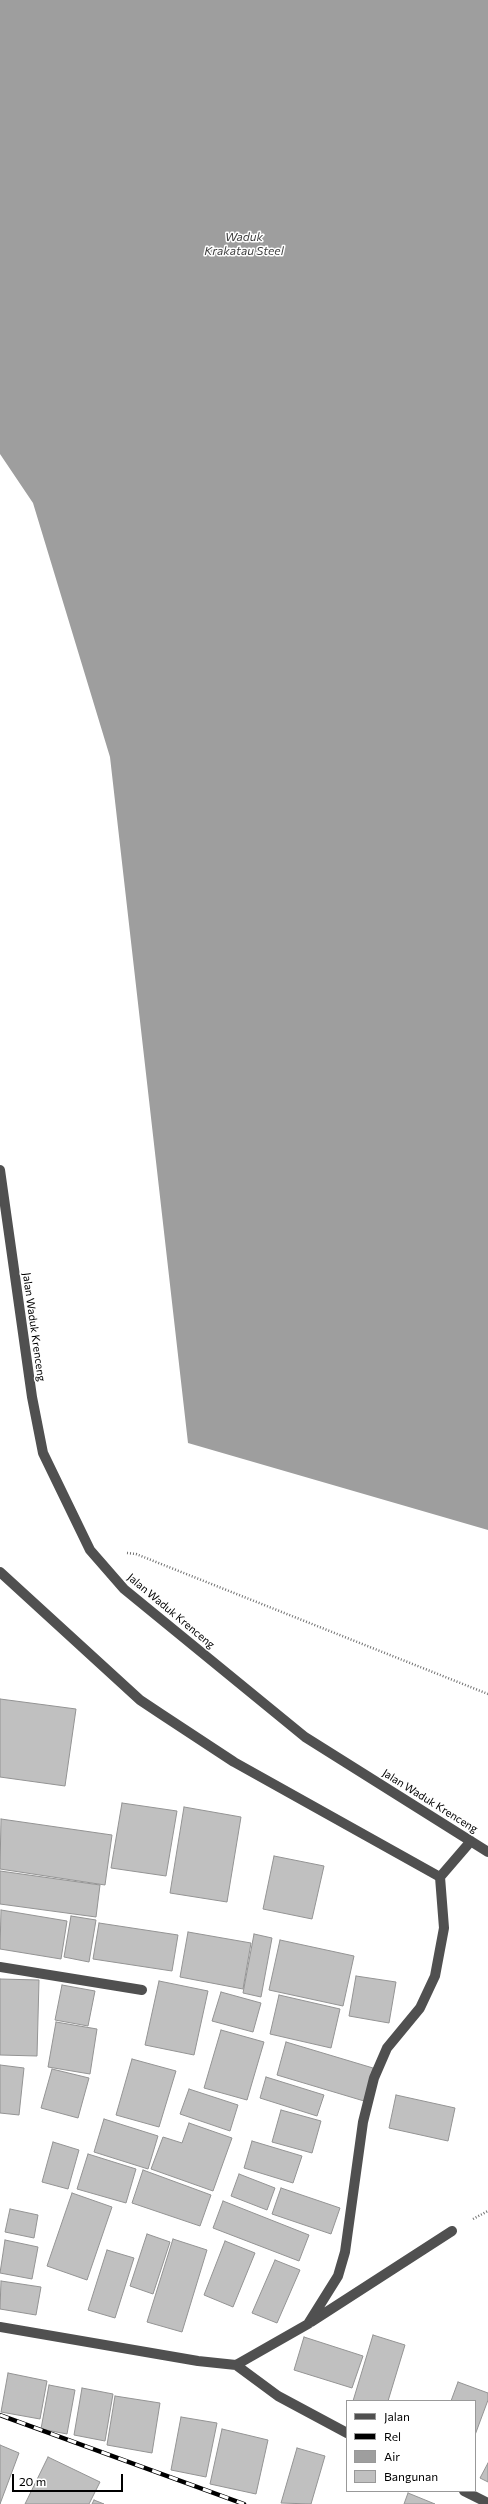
<!DOCTYPE html>
<style>
body{margin:0}
#map{position:relative;width:488px;height:2504px;overflow:hidden;background:#fff;font-family:Commissioner,sans-serif}
canvas{display:block}
.legend{position:absolute;left:346px;top:2400px;width:130px;height:92px;box-sizing:border-box;background:#fff;border:1px solid #999;margin:0;padding:5px 7px;list-style:none;font-size:12px;color:#000}
.legend li{display:flex;align-items:center;gap:8px;height:20px}
.legend b{width:20px;border:1px solid #999}
.scale{position:absolute;left:12px;top:2474px;width:111px;height:18px;box-sizing:border-box;border:2px solid #000;border-top:0;padding-left:5px;font-size:12px;line-height:14px;white-space:nowrap;color:#000;-webkit-text-stroke:3px #fff;paint-order:stroke}
</style>
<div id="map">
<canvas width="488" height="2504"></canvas>
<ul class="legend">
<li><b style="height:5px;background:#505050"></b>Jalan</li>
<li><b style="height:5px;background:#000"></b>Rel</li>
<li><b style="height:11px;background:#9e9e9e"></b>Air</li>
<li><b style="height:11px;background:#c0c0c0"></b>Bangunan</li>
</ul>
<div class="scale">20 m</div>
</div>
<script>
const g = document.querySelector('canvas').getContext('2d');
g.lineJoin = 'round';
function fillPath(path, color) { g.fillStyle = color; g.fill(path, 'evenodd'); }
const shape = rows => new Path2D(rows.map(r => 'M' + r).join(''));
function trace(path, color, width, dash) { g.strokeStyle = color; g.lineWidth = width; g.lineCap = dash ? 'butt' : 'round'; g.setLineDash(dash || []); g.stroke(path); }
function write(font, color, halo, rows, align = 'center') {
  g.font = font + ' Commissioner,sans-serif'; g.lineWidth = 3; g.setLineDash([]); g.textBaseline = 'middle'; g.strokeStyle = halo; g.fillStyle = color; for (const [text, x, y, turn = 0] of rows) {
    g.save(); g.translate(x, y); g.rotate((+turn || 0) * Math.PI / 180); g.textAlign = isNaN(turn) ? turn : align; if (halo) g.strokeText(text, 0, 0); g.fillText(text, 0, 0); g.restore();
  }
}
fillPath(shape([
 [0,0,488,0,488,1530,188,1443,110,757,33,503,0,454]
]), '#9e9e9e');
const building = shape([
 [0,1699,76,1709,65,1786,0,1777,0,1699],
 [122,1803,177,1811,166,1876,111,1868,122,1803],
 [184,1807,241,1817,227,1902,170,1893,184,1807],
 [1,1819,112,1835,105,1885,0,1869,1,1819],
 [274,1856,324,1866,312,1919,263,1909,274,1856],
 [0,1871,100,1885,96,1917,0,1904,0,1871],
 [1,1910,67,1921,61,1959,0,1949,1,1910],
 [71,1916,96,1920,89,1962,64,1957,71,1916],
 [99,1923,178,1935,172,1971,93,1959,99,1923],
 [188,1932,251,1943,243,1989,180,1977,188,1932],
 [254,1934,272,1938,261,1997,243,1993,254,1934],
 [280,1940,354,1956,343,2006,269,1990,280,1940],
 [356,1976,396,1982,389,2023,349,2016,356,1976],
 [0,1979,39,1980,37,2056,0,2055,0,1979],
 [159,1981,208,1991,194,2055,145,2045,159,1981],
 [62,1985,95,1991,88,2026,55,2020,62,1985],
 [221,1992,261,2003,253,2032,212,2021,221,1992],
 [279,1995,340,2009,331,2048,270,2034,279,1995],
 [56,2022,97,2029,90,2074,48,2067,56,2022],
 [221,2030,264,2042,247,2100,204,2088,221,2030],
 [286,2042,373,2068,364,2101,277,2075,286,2042],
 [132,2059,176,2071,159,2127,116,2115,132,2059],
 [0,2065,24,2068,19,2115,0,2113,0,2065],
 [52,2069,89,2078,78,2118,41,2108,52,2069],
 [266,2077,324,2095,317,2116,260,2098,266,2077],
 [189,2089,238,2105,230,2131,180,2114,189,2089],
 [396,2095,455,2108,448,2141,389,2128,396,2095],
 [281,2110,321,2121,312,2153,272,2142,281,2110],
 [104,2119,158,2136,148,2169,94,2152,104,2119],
 [189,2123,232,2138,213,2191,151,2169,163,2137,182,2143,189,2123],
 [252,2141,302,2156,293,2183,244,2168,252,2141],
 [53,2142,79,2150,68,2189,42,2182,53,2142],
 [88,2154,136,2169,126,2203,77,2189,88,2154],
 [143,2170,211,2195,200,2226,132,2203,143,2170],
 [239,2174,275,2188,267,2210,231,2196,239,2174],
 [281,2188,340,2208,331,2234,272,2214,281,2188],
 [72,2193,112,2207,87,2280,47,2266,72,2193],
 [223,2201,309,2235,299,2261,213,2228,223,2201],
 [10,2209,38,2215,34,2238,5,2232,10,2209],
 [147,2234,170,2242,153,2294,130,2286,147,2234],
 [173,2239,207,2250,182,2332,147,2322,173,2239],
 [5,2240,38,2247,32,2279,0,2273,5,2240],
 [225,2241,255,2253,233,2307,204,2295,225,2241],
 [107,2250,134,2258,115,2318,88,2310,107,2250],
 [275,2260,300,2270,277,2323,252,2313,275,2260],
 [1,2281,41,2287,36,2315,0,2309,1,2281],
 [373,2335,405,2345,388,2401,353,2401,373,2335],
 [304,2337,363,2356,352,2388,294,2370,304,2337],
 [8,2373,47,2381,40,2419,1,2412,8,2373],
 [458,2382,488,2393,488,2400,475,2435,475,2401,451,2401,458,2382],
 [49,2385,75,2390,67,2434,41,2429,49,2385],
 [82,2388,113,2394,105,2441,74,2435,82,2388],
 [115,2396,160,2403,152,2453,107,2445,115,2396],
 [181,2417,217,2423,206,2477,171,2470,181,2417],
 [222,2429,268,2440,256,2494,210,2484,222,2429],
 [0,2445,19,2453,0,2504,0,2445],
 [297,2448,325,2456,311,2504,281,2503,297,2448],
 [48,2457,100,2482,89,2504,25,2504,48,2457],
 [488,2463,488,2482,480,2478,488,2463],
 [408,2493,435,2504,404,2504,408,2493],
 [94,2500,104,2504,92,2504,94,2500]
]);
fillPath(building, '#c0c0c0');
trace(building, '#949494', 1);
trace(shape([
 [127,1553,136,1554,488,1694],
 [473,2219,488,2211]
]), '#727272', 2.5, [1, 2]);
trace(shape([
 [0,1170,32,1397,43,1453,90,1550,124,1589,305,1737,488,1852],
 [0,1572,140,1700,161,1714,234,1762,440,1877],
 [0,1967,142,1990],
 [311,2322,452,2231],
 [0,2327,198,2361,236,2365,278,2396,347,2433],
 [236,2365,308,2324,338,2276,345,2252,363,2122,374,2078,387,2048,420,2008,435,1976,444,1928,440,1877,471,1841],
 [464,2491,488,2503]
]), '#505050', 10);
const rail = shape([
 [0,2415,244,2504]
]);
trace(rail, '#000', 4.5);
trace(rail, '#fff', 3, [9]);
write('11px', '#000', '#fff', [
 ["Jalan Waduk Krenceng",34,1327,82],
 ["Jalan Waduk Krenceng",171,1611,40],
 ["Jalan Waduk Krenceng",430,1801,32]
]);
write('italic 12px', '#3f3f3f', '#fff', [
 ["Waduk",244,237],
 ["Krakatau Steel",244,251]
]);
</script>
